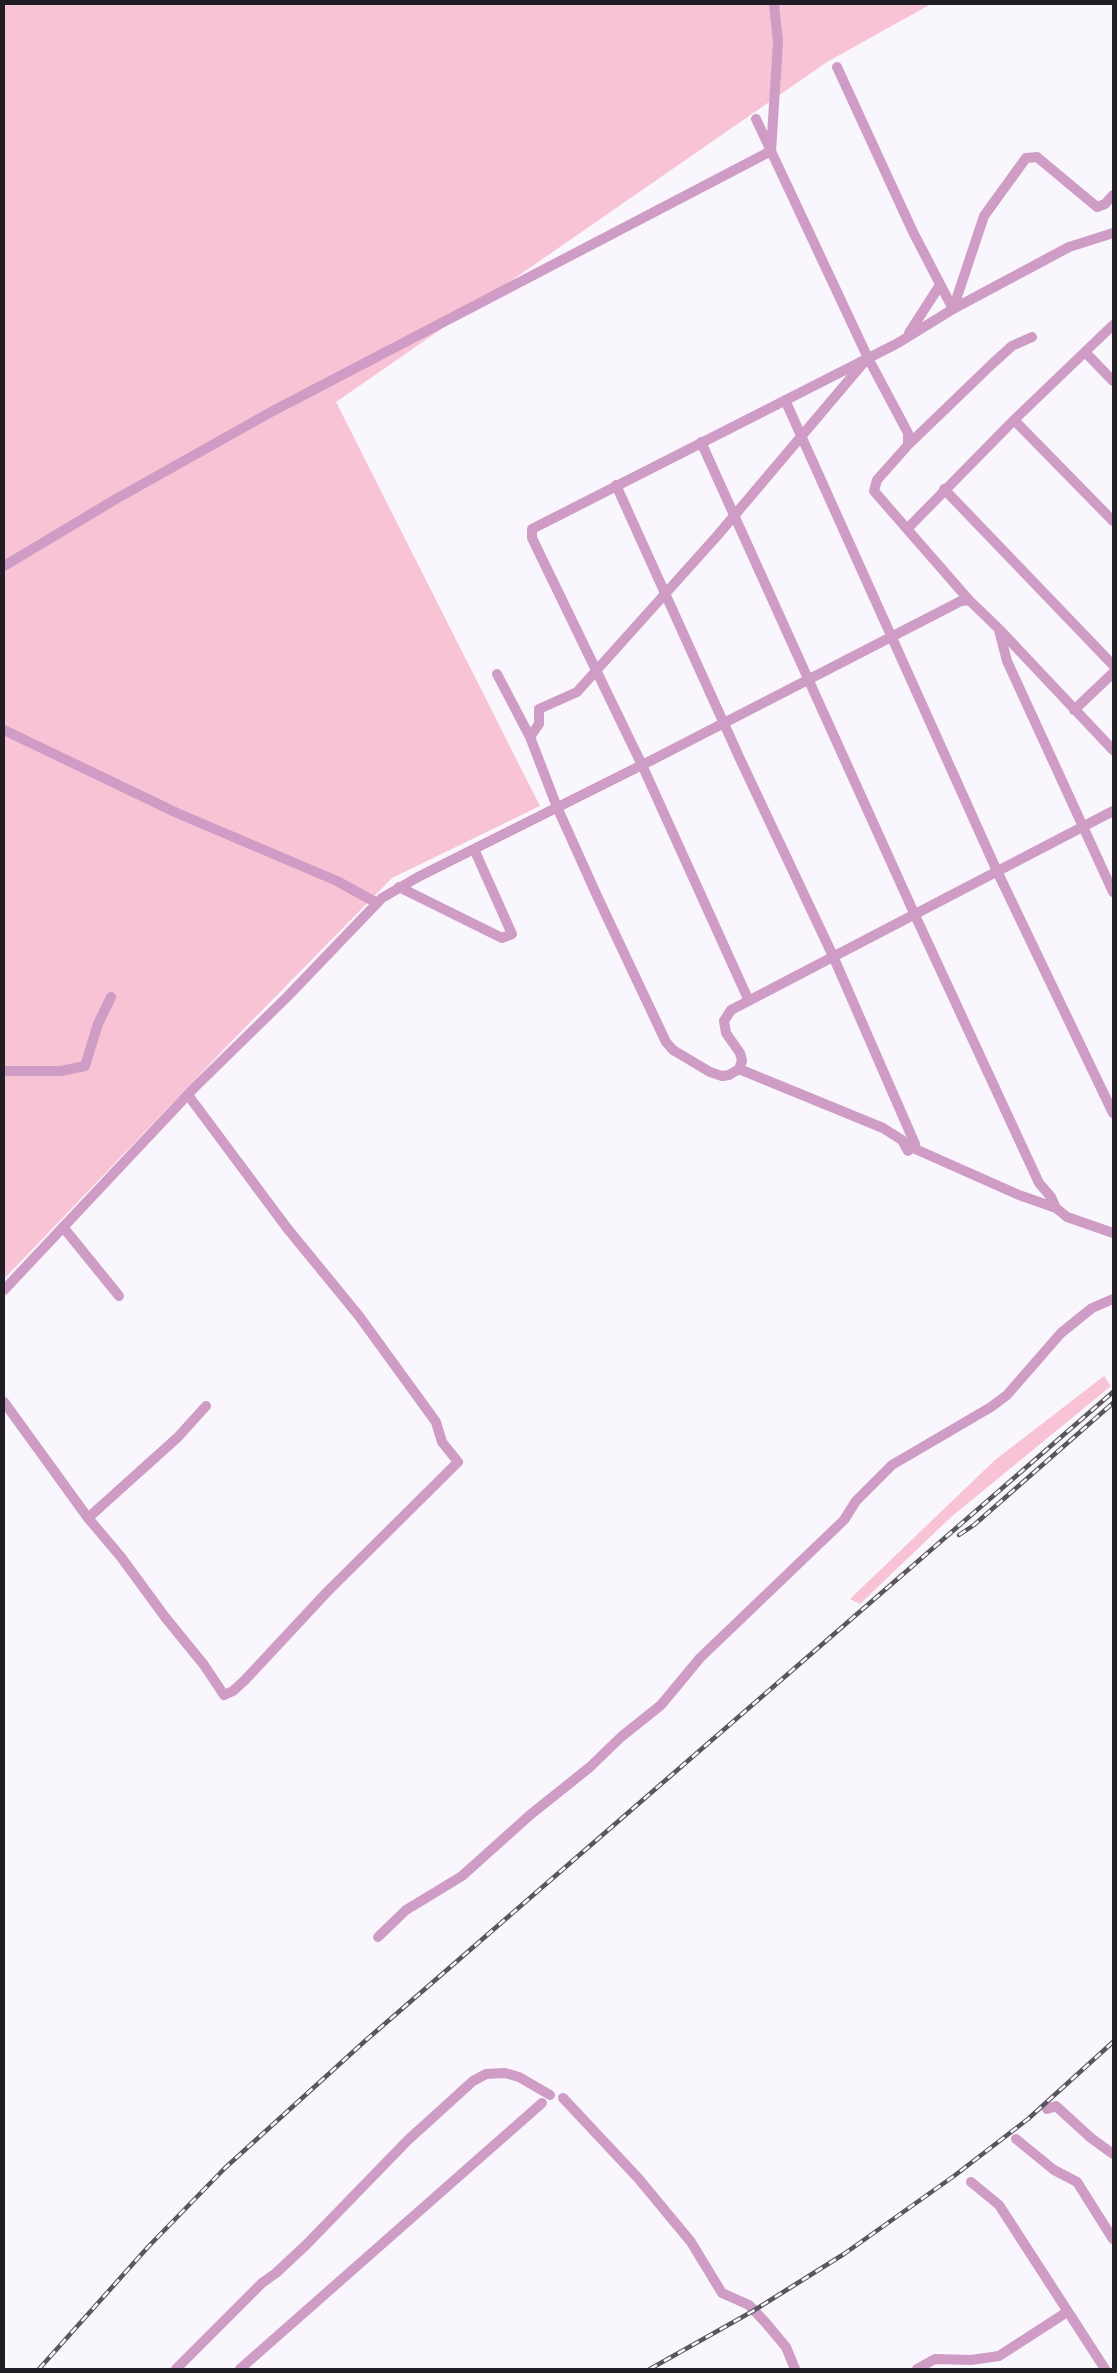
<!DOCTYPE html>
<style>
body{margin:0}
#map{position:relative;width:1117px;height:2373px;overflow:hidden;background:#f9f6fd;font-family:Signika,sans-serif}
canvas{display:block}
.frame{position:absolute;inset:0;border:5px solid #211d24;pointer-events:none}
</style>
<div id="map">
<canvas width="1117" height="2373"></canvas>
<div class="frame"></div>
</div>
<script>
const g = document.querySelector('canvas').getContext('2d');
g.lineJoin = 'round';
function fillPath(path, color) { g.fillStyle = color; g.fill(path, 'evenodd'); }
const shape = rows => new Path2D(rows.map(r => 'M' + r).join(''));
function trace(path, color, width, dash) { g.strokeStyle = color; g.lineWidth = width; g.lineCap = dash ? 'butt' : 'round'; g.setLineDash(dash || []); g.stroke(path); }
fillPath(shape([
 [4,4,931,4,827,62,336,402,540,806,392,878,230,1043,4,1279],
 [1104,1376,1111,1386,951,1517,860,1604,850,1599,995,1460]
]), '#f8c3d4');
trace(shape([
 [837,67,913,232,953,309,1069,247,1113,233],
 [756,119,868,358,908,433,908,445,877,480,874,491,907,529],
 [909,333,940,285],
 [1085,352,1113,381],
 [785,400,997,871,1113,1113],
 [1014,420,1113,521],
 [701,442,914,913,1039,1183,1051,1197,1056,1208,1067,1217,1113,1233],
 [908,445,991,365,1012,346,1032,337],
 [616,485,740,759,833,956,915,1144,908,1151,902,1140,883,1128,739,1069],
 [944,489,1113,665],
 [4,566,116,499,271,412,771,151,778,42,774,4],
 [969,600,907,529,1014,420,1113,325],
 [999,630,1007,661,1113,892],
 [497,674,530,737,557,807,598,898,666,1042,673,1050,710,1072,722,1076,729,1075,739,1069,742,1061,740,1053,726,1033,724,1021,731,1010,1113,811],
 [1074,710,1113,673],
 [4,730,177,813,337,881,377,903],
 [530,737,539,724,539,709,577,692,717,536,865,361],
 [399,887,502,938,512,934,474,849],
 [749,1001,642,765,532,538,532,529,898,343,953,309,984,216,1026,158,1037,157,1097,207,1105,204,1113,195],
 [4,1071,61,1071,85,1066,98,1024,111,997],
 [913,1148,1019,1195,1056,1208],
 [63,1227,119,1296],
 [4,1290,194,1088,287,997,382,898,418,877,654,759,961,601,969,600,999,629,1113,750],
 [4,1402,88,1518,178,1437,206,1406],
 [88,1518,121,1557,165,1617,204,1665,224,1695,233,1691,245,1680,327,1592,458,1462,442,1442,436,1422,359,1316,287,1228,188,1095],
 [378,1937,406,1910,462,1876,530,1815,590,1767,621,1737,661,1705,700,1658,844,1520,856,1501,892,1465,991,1407,1007,1395,1061,1333,1092,1308,1113,1299],
 [563,2098,638,2178,691,2242,722,2293,749,2305,765,2322,786,2347,795,2369],
 [1047,2109,1056,2106,1091,2138,1113,2154],
 [1016,2139,1054,2170,1077,2182,1113,2239],
 [971,2182,999,2205,1105,2369],
 [176,2369,262,2283,276,2273,306,2245,408,2140,473,2081,486,2074,505,2073,519,2077,550,2095],
 [240,2369,542,2103],
 [917,2369,935,2359,971,2360,999,2356,1067,2312]
]), '#ce9cc5', 10);
const rail = shape([
 [959,1535,974,1525,1113,1403],
 [39,2369,148,2247,225,2168,365,2041,1113,1392],
 [650,2369,753,2311,844,2254,954,2176,1028,2119,1113,2042]
]);
trace(rail, '#5a565d', 4.5);
trace(rail, '#f9f6fd', 2.5, [8]);
</script>
